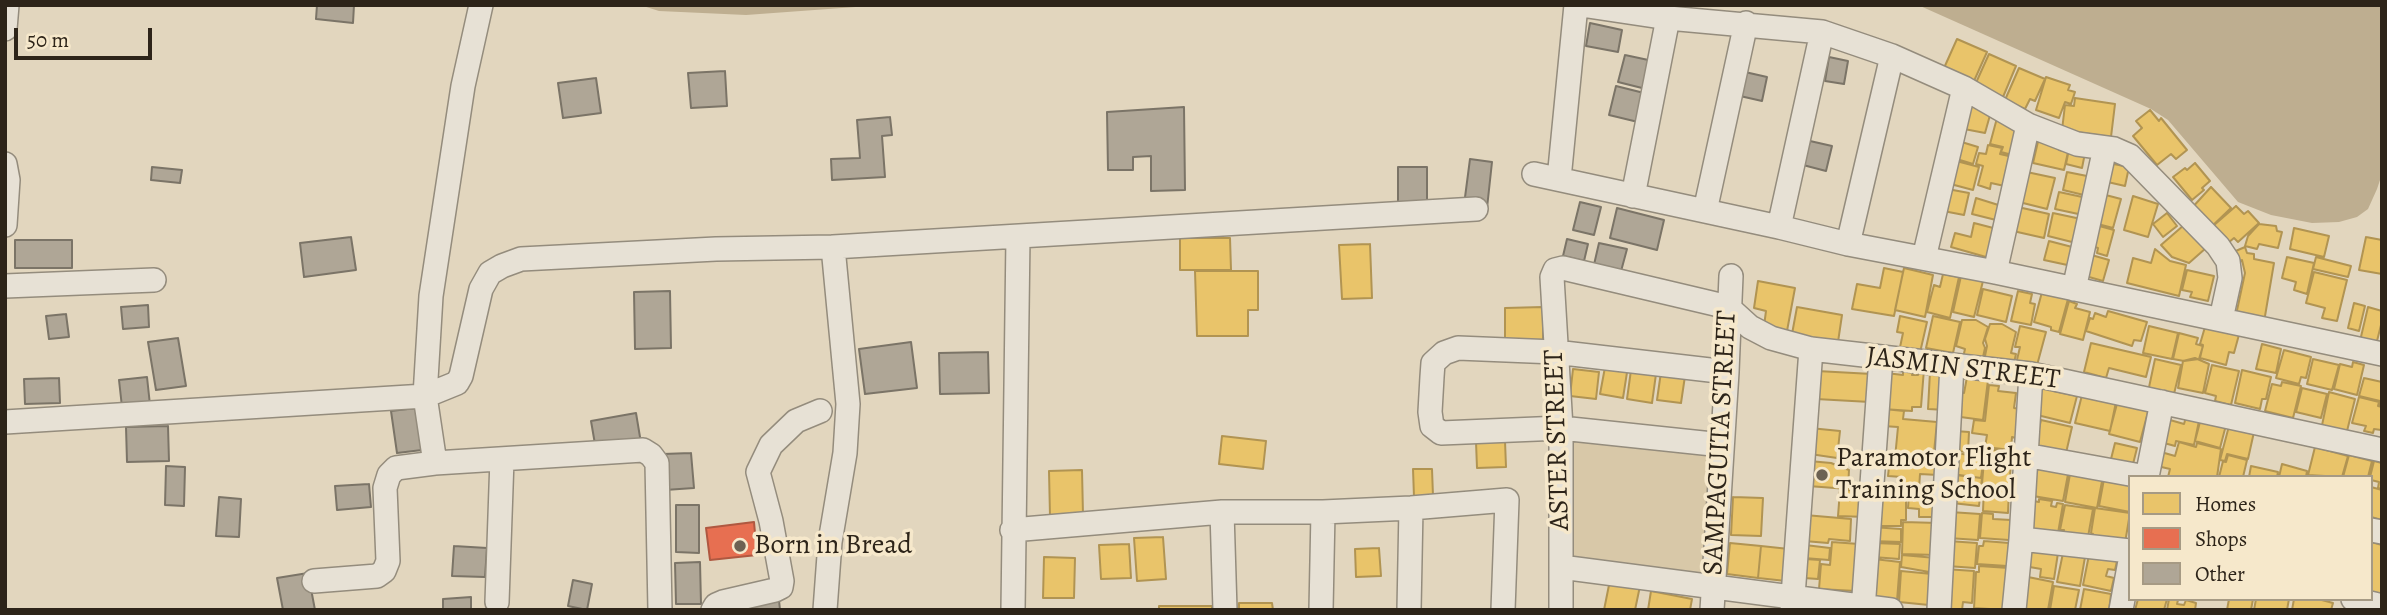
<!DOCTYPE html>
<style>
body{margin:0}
#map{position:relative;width:2387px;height:615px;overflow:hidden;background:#e2d6be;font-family:Alegreya,serif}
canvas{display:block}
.frame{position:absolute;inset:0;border:7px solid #2d2419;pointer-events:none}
.legend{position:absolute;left:2128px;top:475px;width:245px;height:126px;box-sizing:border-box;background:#f6e8cb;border:2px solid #a69a84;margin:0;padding:9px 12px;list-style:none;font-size:21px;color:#2d2419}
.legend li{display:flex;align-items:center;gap:14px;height:35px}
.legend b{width:35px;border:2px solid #a69a84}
.scale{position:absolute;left:14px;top:28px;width:138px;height:32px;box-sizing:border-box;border:4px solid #2d2419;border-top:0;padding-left:9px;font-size:21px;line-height:24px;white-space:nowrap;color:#2d2419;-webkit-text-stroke:5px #f6e8cb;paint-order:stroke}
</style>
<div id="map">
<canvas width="2387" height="615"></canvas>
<div class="frame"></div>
<ul class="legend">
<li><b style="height:19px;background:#e9c46a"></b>Homes</li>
<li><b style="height:19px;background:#e76f51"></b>Shops</li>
<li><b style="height:19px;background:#afa696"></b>Other</li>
</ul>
<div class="scale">50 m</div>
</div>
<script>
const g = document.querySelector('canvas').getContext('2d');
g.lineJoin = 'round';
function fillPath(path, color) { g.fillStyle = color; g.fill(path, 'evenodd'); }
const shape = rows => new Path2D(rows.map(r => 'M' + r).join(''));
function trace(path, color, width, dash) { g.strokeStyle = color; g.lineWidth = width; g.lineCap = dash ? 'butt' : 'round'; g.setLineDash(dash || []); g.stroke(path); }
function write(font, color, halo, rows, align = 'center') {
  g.font = font + ' Alegreya,serif'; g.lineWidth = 7; g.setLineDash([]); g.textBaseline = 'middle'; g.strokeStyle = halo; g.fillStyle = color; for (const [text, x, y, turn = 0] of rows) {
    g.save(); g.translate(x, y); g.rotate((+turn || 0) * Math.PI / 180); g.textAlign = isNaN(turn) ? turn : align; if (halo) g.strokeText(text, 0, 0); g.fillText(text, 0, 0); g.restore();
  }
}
fillPath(shape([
 [1571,441,1713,453,1705,576,1571,560]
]), '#d8c8a8');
fillPath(shape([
 [640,5,883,5,746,15,659,11],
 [1918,5,2382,5,2382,174,2377,189,2368,209,2357,217,2339,222,2312,223,2271,215,2238,202,2168,120,2151,109]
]), '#beae90');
const homes = shape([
 [1957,39,1987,52,1974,81,1944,68,1957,39],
 [1989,54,2016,66,2003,97,1975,85,1989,54],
 [2019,68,2045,79,2035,101,2030,99,2025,109,2005,100,2019,68],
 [2046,77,2070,85,2068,90,2075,92,2071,104,2065,102,2059,118,2036,110,2046,77],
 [2075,98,2115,104,2111,137,2062,130,2065,105,2074,106,2075,98],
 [1963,99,1992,108,1985,133,1959,128,1963,99],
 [2150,110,2159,121,2161,118,2187,150,2176,159,2171,154,2157,165,2133,136,2142,128,2136,121,2150,110],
 [1997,118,2023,131,2016,156,2001,152,2003,147,1990,144,1997,118],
 [2040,133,2060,144,2059,150,2068,152,2064,170,2033,163,2040,133],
 [1955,140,1978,147,1973,164,1950,157,1955,140],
 [1988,145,2002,148,2000,154,2017,158,2009,187,1991,183,1990,189,1978,185,1983,166,1976,164,1979,153,1986,154,1988,145],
 [2069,149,2085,153,2082,168,2066,164,2069,149],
 [1949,159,1979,167,1973,190,1943,182,1949,159],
 [2103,162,2129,167,2125,186,2099,180,2103,162],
 [2195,163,2210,181,2202,188,2204,190,2192,200,2173,177,2185,168,2187,170,2195,163],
 [2022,171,2055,178,2047,209,2015,201,2022,171],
 [2067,172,2092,177,2088,196,2063,190,2067,172],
 [2211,187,2231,208,2208,230,2190,210,2211,187],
 [1942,188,1969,193,1964,215,1938,210,1942,188],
 [2059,192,2087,198,2083,215,2055,209,2059,192],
 [2098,193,2121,199,2113,228,2090,222,2098,193],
 [2133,196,2158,204,2148,237,2124,230,2133,196],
 [1976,198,2008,208,2004,222,1972,214,1976,198],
 [2236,206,2244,214,2248,211,2259,223,2238,242,2234,238,2228,243,2213,226,2236,206],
 [2018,207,2049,214,2044,238,2013,231,2018,207],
 [2053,213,2081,219,2076,243,2048,236,2053,213],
 [2167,213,2177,226,2163,237,2153,224,2167,213],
 [1974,223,2001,230,1993,259,1951,247,1955,233,1971,237,1974,223],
 [2092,224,2114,230,2107,256,2097,253,2098,248,2087,245,2092,224],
 [2259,224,2276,226,2277,231,2282,232,2278,248,2259,244,2257,249,2245,246,2248,236,2259,224],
 [2184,225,2206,248,2189,263,2172,257,2161,245,2184,225],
 [2294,228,2329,236,2324,257,2290,249,2294,228],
 [2366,237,2382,240,2382,274,2359,270,2366,237],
 [1180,238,1230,238,1231,270,1180,270,1180,238],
 [2049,241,2076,248,2072,266,2044,260,2049,241],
 [1370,244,1372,298,1342,299,1339,245,1370,244],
 [2245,247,2247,253,2254,254,2254,259,2274,263,2264,322,2236,315,2245,273,2242,260,2237,265,2231,253,2245,247],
 [2155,249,2170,261,2186,265,2179,296,2127,283,2133,258,2151,263,2155,249],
 [2088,254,2109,260,2103,281,2082,275,2088,254],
 [2287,257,2314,263,2307,294,2294,290,2296,282,2282,278,2287,257],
 [2316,257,2351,266,2348,277,2313,269,2316,257],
 [1884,268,1903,272,1894,316,1852,309,1857,284,1880,288,1884,268],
 [1904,268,1933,275,1925,317,1895,310,1904,268],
 [2187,270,2214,276,2208,301,2190,297,2192,292,2182,290,2187,270],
 [1195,271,1258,271,1258,310,1248,310,1248,336,1197,336,1195,271],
 [2314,272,2347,280,2337,321,2322,318,2325,308,2306,303,2314,272],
 [1943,274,1959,277,1950,318,1927,312,1934,285,1940,287,1943,274],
 [1961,276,1983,281,1974,317,1953,312,1961,276],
 [1758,281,1795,288,1787,331,1764,326,1766,311,1754,308,1758,281],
 [1983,289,2012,296,2006,322,1977,315,1983,289],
 [2018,291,2032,294,2030,303,2035,304,2031,325,2011,321,2018,291],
 [2042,292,2068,299,2059,332,2051,330,2051,327,2034,322,2042,292],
 [2069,301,2077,304,2075,308,2090,312,2083,340,2060,334,2069,301],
 [2354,303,2365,306,2359,331,2348,328,2354,303],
 [1543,307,1543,340,1505,341,1505,308,1543,307],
 [1797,307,1842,315,1838,342,1792,334,1797,307],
 [2368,307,2382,311,2382,321,2376,345,2360,341,2368,307],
 [2108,311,2147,322,2141,341,2134,340,2132,346,2086,331,2090,318,2093,319,2095,313,2106,317,2108,311],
 [1900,316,1927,322,1919,357,1899,352,1903,333,1897,332,1900,316],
 [1933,316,1960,322,1953,353,1926,348,1933,316],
 [1962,320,1976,320,1988,327,1983,343,1985,348,1981,366,1962,362,1965,349,1956,346,1962,320],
 [1990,324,2002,324,2016,332,2011,353,2016,354,2013,367,1984,361,1987,346,1985,339,1990,324],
 [2020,326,2046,332,2036,369,2016,364,2020,347,2015,347,2020,326],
 [2149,326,2178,333,2172,359,2143,353,2149,326],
 [2205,327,2240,331,2234,353,2229,352,2226,365,2200,358,2203,345,2200,344,2205,327],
 [2179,333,2198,338,2196,344,2203,346,2199,359,2184,361,2173,359,2179,333],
 [2091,343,2151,357,2146,377,2109,368,2106,378,2084,372,2091,343],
 [2262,344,2281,349,2276,373,2256,369,2262,344],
 [2284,350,2311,357,2306,378,2301,377,2299,384,2276,378,2284,350],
 [2195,358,2209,364,2203,393,2178,388,2183,361,2195,358],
 [2155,359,2181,365,2173,398,2148,392,2155,359],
 [2313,359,2339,365,2332,390,2307,384,2313,359],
 [1606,362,1628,366,1623,398,1600,394,1606,362],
 [2353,362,2364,365,2357,395,2334,389,2340,364,2352,367,2353,362],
 [2212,365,2239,371,2231,405,2215,401,2216,396,2205,393,2212,365],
 [1903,366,1913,367,1912,375,1918,375,1918,369,1924,369,1921,407,1912,407,1912,411,1883,409,1886,373,1903,375,1903,366],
 [1573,369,1599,372,1596,399,1570,396,1573,369],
 [1631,370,1656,374,1652,403,1627,399,1631,370],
 [2242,370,2271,377,2266,399,2262,399,2260,409,2235,403,2242,370],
 [1817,371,1872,374,1870,402,1816,399,1817,371],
 [1661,372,1685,376,1681,403,1657,400,1661,372],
 [1930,372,1948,373,1946,410,1928,409,1930,372],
 [1967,377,1988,380,1983,420,1953,416,1956,392,1964,393,1967,377],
 [2364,378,2382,382,2382,407,2379,406,2380,401,2359,396,2364,378],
 [2041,381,2056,384,2054,391,2077,396,2070,423,2033,414,2041,381],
 [2282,382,2301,386,2293,418,2265,411,2272,384,2281,386,2282,382],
 [1989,385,1999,386,1998,391,2016,393,2014,408,2020,409,2016,438,2012,437,2011,450,1985,447,1987,435,1972,433,1974,420,1985,421,1989,385],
 [2302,388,2327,394,2321,418,2296,412,2302,388],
 [2329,392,2355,399,2346,435,2321,430,2329,392],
 [2082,395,2116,402,2110,431,2075,423,2082,395],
 [2359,397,2379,402,2378,406,2382,407,2381,430,2374,429,2373,433,2364,431,2366,426,2352,423,2359,397],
 [2118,400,2149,408,2140,442,2109,434,2118,400],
 [1884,409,1904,411,1903,419,1937,422,1933,462,1939,463,1938,475,1920,474,1919,489,1901,487,1902,477,1888,476,1890,457,1895,458,1898,427,1883,426,1884,409],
 [2186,417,2199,421,2194,445,2176,441,2175,446,2164,443,2170,420,2184,424,2186,417],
 [2041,420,2072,427,2066,453,2035,447,2041,420],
 [2200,422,2226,425,2220,448,2195,441,2200,422],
 [2229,426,2254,432,2248,459,2227,454,2225,461,2220,460,2229,426],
 [1810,428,1840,431,1837,458,1810,454,1810,428],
 [1955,431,1969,432,1968,452,1954,451,1955,431],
 [1222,436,1266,441,1263,469,1219,464,1222,436],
 [1505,441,1506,467,1477,468,1476,442,1505,441],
 [2179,442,2196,447,2197,443,2221,449,2217,477,2168,477,2170,469,2157,466,2161,452,2175,456,2179,442],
 [2115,443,2137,448,2132,468,2110,463,2115,443],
 [2315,447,2348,456,2342,477,2308,475,2315,447],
 [1985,449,2012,452,2009,487,1982,484,1985,449],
 [1955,453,1984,457,1981,478,1952,474,1955,453],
 [2228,455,2247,460,2243,477,2219,477,2223,461,2226,462,2228,455],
 [2349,455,2372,461,2368,477,2343,477,2349,455],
 [2034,458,2069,469,2063,501,2027,495,2034,458],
 [1809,461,1831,463,1849,470,1848,489,1808,486,1809,461],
 [2374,461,2382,463,2382,489,2378,488,2379,482,2371,480,2370,477,2374,461],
 [2282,464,2307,471,2306,477,2279,477,2282,464],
 [2251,466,2278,472,2277,477,2249,477,2251,466],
 [1413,469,1432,469,1433,496,1414,497,1413,469],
 [1082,470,1083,515,1050,516,1049,471,1082,470],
 [2070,474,2103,476,2097,508,2065,502,2070,474],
 [1955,475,1982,478,1979,506,1952,503,1955,475],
 [2104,479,2130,483,2130,512,2099,506,2104,479],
 [1984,487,2009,489,2008,513,1983,511,1984,487],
 [2371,487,2382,490,2382,520,2371,517,2371,487],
 [1840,490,1867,491,1866,517,1838,516,1840,490],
 [1909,494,1938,495,1938,517,1919,517,1919,509,1908,508,1909,494],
 [1733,497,1763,498,1761,536,1731,535,1733,497],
 [1874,498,1906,498,1906,520,1901,520,1901,526,1873,526,1874,498],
 [2039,499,2052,501,2051,506,2056,507,2057,503,2063,504,2057,539,2023,533,2028,500,2039,502,2039,499],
 [2065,505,2093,509,2088,537,2063,540,2064,530,2060,530,2065,505],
 [2095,508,2130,513,2124,549,2091,543,2093,534,2091,533,2095,508],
 [1950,512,1980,514,1978,540,1948,538,1950,512],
 [1982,513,1993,514,1993,519,2011,520,2009,540,1980,538,1982,513],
 [1805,515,1851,519,1850,541,1829,539,1828,543,1804,541,1805,515],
 [1903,522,1938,523,1936,555,1902,554,1903,522],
 [1872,527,1901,529,1901,542,1871,541,1872,527],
 [1163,537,1166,579,1137,581,1134,538,1163,537],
 [1948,541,1977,543,1975,568,1947,566,1948,541],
 [1984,541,2009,543,2007,566,1977,564,1979,546,1983,546,1984,541],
 [1832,542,1859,544,1856,591,1819,589,1821,564,1830,565,1832,542],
 [2371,542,2382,545,2382,602,2371,599,2371,542],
 [1730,543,1761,546,1758,578,1727,574,1730,543],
 [1874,543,1900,544,1899,559,1873,557,1874,543],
 [1129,544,1131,578,1101,579,1099,545,1129,544],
 [1805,545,1830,548,1829,560,1804,558,1805,545],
 [1761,546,1789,549,1786,581,1758,578,1761,546],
 [2027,547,2058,553,2054,579,2040,577,2041,569,2024,566,2027,547],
 [1379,548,1381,576,1356,577,1355,549,1379,548],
 [2063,553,2085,557,2080,586,2057,582,2063,553],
 [1902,555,1936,558,1935,573,1901,567,1902,555],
 [2089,555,2117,561,2115,570,2108,569,2106,576,2114,578,2111,591,2083,585,2089,555],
 [1044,557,1075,558,1074,598,1043,598,1044,557],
 [1805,559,1820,560,1818,579,1804,578,1805,559],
 [1874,559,1900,562,1897,601,1871,599,1874,559],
 [1979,566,2009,568,2006,610,1974,608,1976,572,1979,572,1979,566],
 [1945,569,1974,571,1972,603,1963,602,1962,610,1942,609,1945,569],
 [1901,571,1932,574,1929,605,1899,602,1901,571],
 [2023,576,2053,582,2048,610,2023,610,2023,576],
 [1610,580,1640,586,1635,610,1604,610,1610,580],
 [2054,586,2079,590,2075,610,2050,610,2054,586],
 [2084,589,2111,594,2109,610,2080,610,2084,589],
 [1651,591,1692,599,1690,610,1648,610,1651,591],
 [2138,599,2167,599,2164,610,2135,610,2138,599],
 [2169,599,2178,600,2177,604,2184,605,2186,600,2196,603,2195,610,2167,610,2169,599],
 [2229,599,2253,599,2251,610,2227,610,2229,599],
 [2256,599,2289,599,2287,610,2254,610,2256,599],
 [2294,599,2318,599,2333,603,2331,610,2292,610,2294,599],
 [1239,603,1272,603,1273,610,1239,610,1239,603],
 [1159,606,1212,606,1212,610,1159,610,1159,606]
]);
fillPath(homes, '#e9c46a');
trace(homes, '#b19452', 2);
const shops = shape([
 [754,522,757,555,710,560,706,528,754,522]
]);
fillPath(shops, '#e76f51');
trace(shops, '#af5840', 2);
const building = shape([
 [317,5,354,5,353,23,316,19,317,5],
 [1590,23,1622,30,1618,52,1586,46,1590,23],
 [1625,55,1653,61,1646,89,1618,82,1625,55],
 [1829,57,1848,61,1844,84,1825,81,1829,57],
 [725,71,727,106,691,108,688,73,725,71],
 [1745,72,1767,77,1762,101,1740,96,1745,72],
 [596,78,601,113,563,118,558,83,596,78],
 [1616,86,1644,93,1638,122,1609,115,1616,86],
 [1184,107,1185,190,1151,191,1151,156,1133,157,1133,170,1108,170,1107,112,1184,107],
 [890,117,892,135,882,136,885,177,832,180,831,159,860,158,857,120,890,117],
 [1810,141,1832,146,1826,171,1803,165,1810,141],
 [1470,159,1492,162,1487,208,1464,205,1470,159],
 [152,167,182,170,180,183,151,180,152,167],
 [1398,167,1427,167,1427,202,1398,202,1398,167],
 [1580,202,1601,207,1594,235,1573,230,1580,202],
 [1617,208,1664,220,1657,250,1610,238,1617,208],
 [351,237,356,270,304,277,300,243,351,237],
 [1567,239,1588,244,1584,261,1563,256,1567,239],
 [15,240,72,240,72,268,15,268,15,240],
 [1599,243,1627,249,1620,275,1593,269,1599,243],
 [670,291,671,348,635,349,634,292,670,291],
 [148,305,149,327,123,329,121,307,148,305],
 [66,314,69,337,49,339,46,316,66,314],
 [178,338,186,386,156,390,148,342,178,338],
 [911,342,917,388,865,394,859,349,911,342],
 [988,352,989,393,940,394,939,353,988,352],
 [147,377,150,405,122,407,119,380,147,377],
 [59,378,60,403,25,404,24,379,59,378],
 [416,408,422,450,397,453,391,411,416,408],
 [636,413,641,443,596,450,591,421,636,413],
 [168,426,169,461,127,462,126,427,168,426],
 [691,453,694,488,665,490,663,454,691,453],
 [166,466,185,467,184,506,165,505,166,466],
 [369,484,371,507,337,510,335,486,369,484],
 [219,497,241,499,239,537,216,536,219,497],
 [676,505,699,505,699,553,676,552,676,505],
 [454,546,487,548,485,577,452,576,454,546],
 [700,562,701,604,676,604,675,563,700,562],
 [308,573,315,610,283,610,277,578,308,573],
 [573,580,592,584,587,610,568,606,573,580],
 [471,597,471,610,443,610,443,599,471,597],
 [779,600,780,610,720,610,779,600]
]);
fillPath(building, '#afa696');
trace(building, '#7b7467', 2);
const minor = shape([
 [1581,5,1668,18,1822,32,1892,56,1964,88,2028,125,2077,144,2114,149,2130,156,2218,246,2228,261,2230,278,2221,319],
 [5,29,7,5],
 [5,164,8,180,5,225],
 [1534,174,1779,227,1848,244,1995,272,2382,354],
 [1559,179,1576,5],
 [1633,196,1668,18],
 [1705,211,1746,23],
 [1779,227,1822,32],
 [1848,244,1892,56],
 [1924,258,1964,88],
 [1995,272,2028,125],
 [5,286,154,280],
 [2074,289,2105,148],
 [5,422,425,396,457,383,461,376,481,289,490,273,502,266,521,259,716,249,833,247,1476,209],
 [1722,445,1561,428,1441,433,1432,426,1430,412,1432,377,1433,363,1444,353,1458,348,1555,352,1727,372],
 [2025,455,2146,477],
 [435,463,425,396,431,296,463,86,481,5],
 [2147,477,2162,402],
 [1222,512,1225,610],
 [1012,530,1222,512,1323,512,1411,508,1507,500,1503,610],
 [2371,530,2382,532],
 [2021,539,2130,551],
 [1561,567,1891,610],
 [314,581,377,576,384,571,388,561,385,488,389,475,396,468,435,463,643,450,651,455,657,463,660,610],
 [2353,599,2382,606],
 [497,602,502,459],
 [713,610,716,605,723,602,775,590,781,587,782,581,771,521,758,472,771,445,796,421,820,411],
 [825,610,830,542,845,453,848,404,833,247],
 [1013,610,1018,237],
 [1321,610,1323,512],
 [1409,610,1411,508],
 [1561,610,1561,428,1552,277,1555,270,1563,268,1728,307,1750,327,1771,338,1811,349,2031,374,2382,450],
 [1712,610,1727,372,1731,276],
 [1792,610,1811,349],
 [1863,610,1881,357],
 [1939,610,1952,365],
 [2014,610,2021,539,2031,374],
 [2121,610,2130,561]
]);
trace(minor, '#948c7d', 26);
trace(minor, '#e7e1d5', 23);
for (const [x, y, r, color] of [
 [1822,475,7,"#6c6253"],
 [740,546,7,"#6c6253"]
]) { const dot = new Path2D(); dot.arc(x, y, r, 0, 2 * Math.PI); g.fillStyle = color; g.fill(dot); trace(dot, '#f6e8cb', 2.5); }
write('28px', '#2d2419', '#f6e8cb', [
 ["JASMIN STREET",1963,369,7],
 ["ASTER STREET",1558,440,-92],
 ["SAMPAGUITA STREET",1721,443,-87]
]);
write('28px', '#2d2419', '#f6e8cb', [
 ["Paramotor Flight",1836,459],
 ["Training School",1836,491],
 ["Born in Bread",754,546]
], 'left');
</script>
